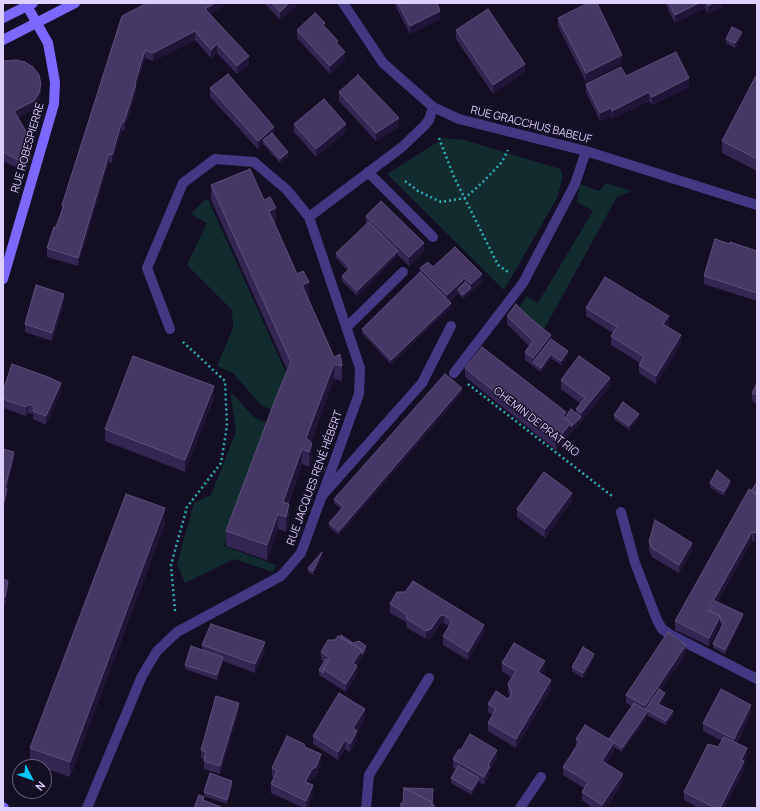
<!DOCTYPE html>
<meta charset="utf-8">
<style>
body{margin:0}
#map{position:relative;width:760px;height:811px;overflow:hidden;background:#140e24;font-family:Manrope,sans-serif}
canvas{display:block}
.frame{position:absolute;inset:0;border:4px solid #dbd0ff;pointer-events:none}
.north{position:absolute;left:12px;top:759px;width:40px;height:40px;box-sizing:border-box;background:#140e24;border:1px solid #645c7c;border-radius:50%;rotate:131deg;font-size:11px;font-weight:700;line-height:16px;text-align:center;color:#dbd0ff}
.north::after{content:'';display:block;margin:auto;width:14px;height:18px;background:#00c6fb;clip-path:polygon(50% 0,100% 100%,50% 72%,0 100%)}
</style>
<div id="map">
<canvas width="760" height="811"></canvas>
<div class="frame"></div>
<div class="north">N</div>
</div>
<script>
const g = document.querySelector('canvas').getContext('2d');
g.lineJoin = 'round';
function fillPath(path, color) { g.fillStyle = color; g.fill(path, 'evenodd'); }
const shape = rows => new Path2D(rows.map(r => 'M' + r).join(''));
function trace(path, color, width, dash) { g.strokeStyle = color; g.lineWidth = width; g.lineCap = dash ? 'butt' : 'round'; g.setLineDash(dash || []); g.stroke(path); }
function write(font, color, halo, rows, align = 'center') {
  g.font = font + ' Manrope,sans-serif'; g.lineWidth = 3; g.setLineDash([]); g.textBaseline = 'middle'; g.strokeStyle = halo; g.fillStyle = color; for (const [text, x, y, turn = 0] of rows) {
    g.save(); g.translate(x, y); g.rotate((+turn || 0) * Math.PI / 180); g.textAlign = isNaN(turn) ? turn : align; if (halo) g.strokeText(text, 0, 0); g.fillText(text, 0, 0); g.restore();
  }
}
fillPath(shape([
 [444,138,464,140,560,169,563,176,557,198,504,290,387,174],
 [606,183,632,191,617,197,543,331,519,309,526,296,538,303,593,211,577,202,580,184,599,191],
 [208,199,288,377,274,411,261,405,233,373,217,366,233,328,232,310,187,265,207,223,191,214,203,201],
 [230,391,254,417,269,424,224,546,276,565,273,572,234,559,185,583,177,564,194,503,211,495,236,432]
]), '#112b2e');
trace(shape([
 [439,138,454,177,498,265,508,272],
 [405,181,418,191,441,202,465,198,482,183,502,162,508,150],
 [468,384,612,496],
 [175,611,171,565,187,507,221,463,227,426,225,381,182,341]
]), '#2cb0b7', 2.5, [2, 3]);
trace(shape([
 [368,172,433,237],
 [347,327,403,272],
 [321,497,422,383,451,326]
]), '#433883', 10);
trace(shape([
 [343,3,383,63,433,107,459,119,586,151,757,205],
 [170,329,147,268,183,183,215,159,254,162,287,190,309,217],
 [454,373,523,283,575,184,586,151],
 [621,512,635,563,657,620,662,629,671,635,757,679],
 [87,808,142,676,157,651,177,632,281,576,301,553,359,394,360,368,309,217,402,147,424,126,429,120,433,107],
 [366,808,369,775,429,678],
 [520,808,541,777]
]), '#433883', 10);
trace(shape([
 [3,18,33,3],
 [3,40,75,3],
 [3,279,54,104,55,82,48,43,27,6],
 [3,807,4,808]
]), '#7c67ff', 10);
fillPath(shape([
 [225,3,225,5,210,14,249,65,237,74,217,53,211,58,195,40,153,61,145,58,136,86,136,92,124,131,122,130,112,163,109,162,78,266,47,257,47,248,56,227,62,211,62,205,122,16],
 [264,3,299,3,280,20],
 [394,3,437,3,440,19,410,34],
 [665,3,722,3,722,7,708,14,705,8,675,23],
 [558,18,622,64,586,82,558,26],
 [325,27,338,44,345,60,330,74,297,38,297,30],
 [456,30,525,72,493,94,456,39],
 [742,36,735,48,726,43,726,39],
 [3,61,41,92,39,101,34,109,18,118,30,146,22,170,3,161],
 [757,74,757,171,722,153,722,141],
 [626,76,689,87,652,105,649,101,612,119,611,116,600,121,586,92,586,84],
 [210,88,274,135,288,157,280,163,263,144,258,149,210,97],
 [339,92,399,127,376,141,339,101],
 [294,124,346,132,316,157,294,132],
 [211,185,264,200,276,223,275,224,297,274,309,297,308,298,334,357,342,366,342,381,334,379,311,442,312,458,309,467,302,464,288,504,289,519,286,532,278,529,267,560,226,546,226,531,287,370,211,200],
 [366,216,424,251,409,266,398,255,357,296,342,281,342,276,348,271,336,258,336,253,366,224],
 [730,244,757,251,757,301,704,284,704,276],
 [433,267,482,282,463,299,458,293,450,301,451,307,391,364,362,333,362,329,420,272,420,268],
 [64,303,52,341,25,332,25,324],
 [586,308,669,324,667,327,681,344,656,384,639,373,639,365,640,363,611,345,611,336,613,333,586,316],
 [507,316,551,339,568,356,561,365,551,358,541,372,525,360,525,352,529,346,507,324],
 [465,368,566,416,576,413,576,409,580,403,561,389,561,380,610,386,581,422,556,450,465,377],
 [757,383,757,404,752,401,752,393],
 [3,391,61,392,46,425,33,419,33,414,28,413,26,416,3,408],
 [462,393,339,535,329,527,329,523,341,509,334,503,334,499],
 [214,398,185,472,105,441,105,429],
 [614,415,639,418,629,430,614,419],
 [757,482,754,542,752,541,717,602,743,618,725,654,713,648,713,644,722,625,720,624,709,646,675,630,675,621,751,491],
 [710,483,730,485,724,496,710,487],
 [572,501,545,538,517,517,517,509],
 [165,524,70,777,44,768,44,767,42,767,30,763,30,748],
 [649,542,692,551,679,573,652,557,649,550],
 [322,557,313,575,308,572,308,568],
 [3,579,8,589,5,605,3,605],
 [397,592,484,633,468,660,443,645,443,636,449,626,444,623,440,624,431,638,426,639,407,628,406,622,390,613,390,604],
 [335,640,366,651,357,666,357,674,346,692,319,675,319,670,324,662,321,660,321,652],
 [202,645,265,650,255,673,223,661,217,680,185,669,185,665,202,650],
 [686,653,661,690,665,697,660,705,673,716,666,725,648,716,622,752,614,747,614,751,606,763,623,782,606,808,593,808,582,800,582,792,584,788,563,775,563,767,576,747,576,739,609,739,632,706,626,703,626,695],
 [594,658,583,678,572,671,572,667],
 [502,663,545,669,541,674,551,689,516,748,488,731,488,723,493,715,488,712,488,704,508,699,510,696,508,693,508,684,512,678,502,671],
 [239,711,220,774,204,769,204,760,201,758,201,750],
 [751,713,737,743,747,756,744,763,744,770,724,808,699,808,684,800,684,792,718,747,722,741,703,731,703,723],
 [365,718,357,731,357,740,350,752,345,749,338,760,313,744,313,736],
 [305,747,321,763,316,776,312,778,309,783,313,794,307,808,304,808,271,793,271,784,274,777,272,777,272,768],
 [461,750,497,758,490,770,490,774,484,785,479,782,472,795,451,783,451,778,456,769,453,768,453,759],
 [232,785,227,804,204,796,204,792]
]), '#342652');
fillPath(shape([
 [215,3,225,3,225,5,205,17,205,9],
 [289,3,299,3,280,20,280,12],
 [699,3,705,3,705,8,675,23,675,15],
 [713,3,722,3,722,7,708,14,708,6],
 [440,11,440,19,410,34,410,26],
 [195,31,195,40,153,61,153,53],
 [742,32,742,36,735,48,735,43],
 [217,44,217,53,211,58,211,50],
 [145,50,145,58,136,86,136,92,124,131,124,122,135,83],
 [345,52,345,60,330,74,330,66],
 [622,55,622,64,586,82,586,73],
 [249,56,249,65,237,74,237,66],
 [525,64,525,72,493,94,493,85],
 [689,78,689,87,652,105,652,97],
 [41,84,41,92,39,101,34,109,14,120,14,111],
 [649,92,649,101,612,119,612,111],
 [611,108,611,116,600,121,600,113],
 [399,118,399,127,376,141,376,133],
 [122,121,122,130,112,163,112,155],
 [346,124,346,132,316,157,316,149],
 [274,127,274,135,263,140,263,144,258,149,258,141],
 [30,138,30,146,22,170,22,162],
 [288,152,288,157,280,163,280,159],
 [109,154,109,162,78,266,78,258],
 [276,208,276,223,269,226,269,211],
 [424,243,424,251,409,266,409,257],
 [398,251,398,255,357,296,357,291],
 [482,274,482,282,471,292,471,284],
 [465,278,465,287,458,289,458,293,447,303,447,295],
 [309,282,309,297,302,300,302,285],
 [471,288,471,292,463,299,463,295],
 [64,294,64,303,52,341,52,333],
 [451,303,451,307,391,364,391,360],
 [669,316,669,324,663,333,663,324],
 [551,335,551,344,533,362,533,366,533,358],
 [681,335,681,344,656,384,656,376],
 [568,351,568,356,561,365,561,361],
 [551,354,551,358,541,372,541,368],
 [334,364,334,379,307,451,306,438],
 [610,378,610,386,581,422,556,450,556,441,571,423,581,417,581,413],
 [61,383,61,392,46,425,46,416],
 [214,386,214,398,185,472,185,460],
 [462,388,462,393,339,535,339,531],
 [28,404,28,413,26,416,26,407],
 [566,412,566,420,563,416],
 [639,414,639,418,629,430,629,426],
 [312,443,312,458,309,467,309,452],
 [302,449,302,464,283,516,283,502],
 [14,452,14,460,7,490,7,497,3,513,3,505,5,488],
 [730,481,730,485,724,496,724,492],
 [572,493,572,501,545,538,545,529],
 [289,504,289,519,286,532,286,517],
 [165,508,165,524,70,777,70,762],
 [278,514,278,529,267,560,267,545],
 [752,532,752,541,709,615,708,610],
 [757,532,757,540,754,542,754,533],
 [692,543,692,551,679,573,679,565],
 [322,552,322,557,313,575,313,571],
 [8,581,8,589,5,605,5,597],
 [743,614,743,618,725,654,725,650],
 [444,615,444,623,440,624,431,638,426,639,426,631,440,616],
 [720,616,720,624,709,646,709,638],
 [484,625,484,633,468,660,468,652],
 [265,642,265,650,255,673,255,664],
 [686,645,686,653,645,714,645,706],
 [366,646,366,651,353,672,353,663,362,650],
 [594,654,594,658,583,678,583,673],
 [223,657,223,661,217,680,217,675],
 [545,661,545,669,538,681,538,672],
 [357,666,357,674,346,692,346,684],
 [551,680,551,689,516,748,516,739],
 [665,693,665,697,658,708,658,704],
 [239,703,239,711,220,774,220,766],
 [751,705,751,713,734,747,734,739],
 [365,709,365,718,353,737,353,728],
 [648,711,648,716,622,752,622,748],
 [673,711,673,716,666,725,666,721],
 [357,731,357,740,350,752,350,744],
 [345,740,345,749,338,760,338,752],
 [614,742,614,751,602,769,602,761],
 [747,748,747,756,744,763,744,770,724,808,720,808],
 [497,750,497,758,490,770,490,774,484,785,484,777,488,765],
 [321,754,321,763,316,776,312,778,305,790,305,782,312,769],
 [623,774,623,782,606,808,602,808,602,805],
 [479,778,479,782,472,795,472,790],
 [232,781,232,785,227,804,227,800],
 [313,785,313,794,306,808,306,801]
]), '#1f1538');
const building = shape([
 [147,3,215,3,205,9,249,56,237,66,217,44,211,50,195,31,153,53,145,50,135,83,136,84,124,122,122,121,112,155,109,154,78,258,47,248,54,227,56,227,64,205,62,205,122,16,147,3],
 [272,3,289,3,280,12,272,3],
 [398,3,437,3,440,11,410,26,398,3],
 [588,3,597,3,622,55,586,73,558,18,588,3],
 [669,3,699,3,675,15,669,3],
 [707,3,713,3,708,6,707,3],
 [488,9,525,64,493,85,456,30,488,9],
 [315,13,325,23,323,25,338,41,336,42,345,52,330,66,297,30,315,13],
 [732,27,742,32,735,43,726,39,732,27],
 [676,52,689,78,652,97,649,92,612,111,611,108,600,113,586,84,621,67,626,76,676,52],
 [16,60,25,62,33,67,39,75,41,84,39,93,34,101,14,111,30,138,22,162,3,152,3,61,16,60],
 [228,74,274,127,258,141,210,88,228,74],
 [757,74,757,159,722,141,757,74],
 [358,75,399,118,376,133,339,92,358,75],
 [324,99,346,124,316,149,294,124,324,99],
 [272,133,288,152,280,159,263,140,272,133],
 [250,169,264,200,270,197,276,208,269,211,297,274,303,271,309,282,302,285,334,357,340,354,342,366,334,364,306,438,312,443,309,452,302,449,283,502,289,504,286,517,278,514,267,545,226,531,277,395,291,362,211,185,250,169],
 [381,201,424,243,409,257,366,216,381,201],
 [369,222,398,251,357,291,342,276,350,268,336,253,369,222],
 [715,239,730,244,730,242,757,251,757,293,704,276,715,239],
 [455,247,482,274,471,284,465,278,447,295,420,268,428,262,433,267,455,247],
 [420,272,451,303,391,360,362,329,420,272],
 [605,277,669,316,663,324,681,335,656,376,639,365,644,357,611,336,617,327,586,308,605,277],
 [465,282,471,288,463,295,458,289,465,282],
 [36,285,64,294,52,333,25,324,36,285],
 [516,304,529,317,551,335,533,358,525,352,533,341,507,316,516,304],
 [551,339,568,351,561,361,551,354,541,368,533,362,551,339],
 [482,347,566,412,563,416,571,423,556,441,465,368,482,347],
 [133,356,214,386,185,460,105,429,133,356],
 [579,356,610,378,581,413,576,409,585,398,561,380,579,356],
 [12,364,48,377,61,383,46,416,33,411,35,407,28,404,26,407,3,399,3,391,12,364],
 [445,374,462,388,339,531,329,523,343,507,334,499,445,374],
 [757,383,757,395,752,393,757,383],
 [623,402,639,414,629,426,614,415,623,402],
 [571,409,581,417,571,427,571,423,565,418,571,409],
 [3,449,14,452,5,488,7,489,3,505,3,449],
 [717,470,730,481,724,492,710,483,717,470],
 [544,472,572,493,545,529,517,509,544,472],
 [757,482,757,495,751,491,757,482],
 [749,489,757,495,757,532,754,533,752,532,708,610,720,616,709,638,675,621,749,489],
 [126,494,165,508,70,762,30,748,126,494],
 [655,520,692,543,679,565,652,548,649,542,655,520],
 [322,552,313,571,308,568,322,552],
 [3,579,8,581,5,597,3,596,3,579],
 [413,581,484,625,468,652,443,636,451,623,450,619,444,615,440,616,431,629,426,631,407,619,406,614,390,604,397,592,405,592,413,581],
 [715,601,743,614,725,650,713,644,724,622,720,620,720,616,709,611,715,601],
 [211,624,265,642,255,664,202,645,211,624],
 [668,632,686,645,645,706,626,695,668,632],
 [341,635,353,643,359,641,366,646,362,654,362,650,340,637,341,635],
 [338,636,362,650,353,663,357,666,346,684,323,669,330,658,321,652,328,640,335,640,338,636],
 [514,643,545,661,538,672,551,680,516,739,488,723,496,709,488,704,496,691,508,699,512,693,508,684,516,671,502,663,514,643],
 [191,646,223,657,217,675,185,665,191,646],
 [583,647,594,654,583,673,572,667,583,647],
 [326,659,329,660,323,669,323,673,319,670,326,659],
 [659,689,665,693,658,704,673,711,666,721,648,711,622,748,609,739,634,703,645,710,659,689],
 [721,689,751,705,734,739,703,723,721,689],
 [339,693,365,709,353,728,357,731,350,744,345,740,338,752,313,736,339,693],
 [216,696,239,703,220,766,204,761,206,752,201,750,216,696],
 [585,725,614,742,602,761,623,774,602,805,582,792,588,782,563,767,580,741,576,739,585,725],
 [470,734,497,750,488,765,490,766,484,777,453,759,459,749,461,750,470,734],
 [287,736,304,744,305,747,321,754,316,767,312,769,305,782,313,785,306,801,271,784,277,771,272,768,287,736],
 [724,737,747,748,741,760,744,761,720,808,716,808,684,792,708,744,718,747,724,737],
 [458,766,479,778,472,790,451,778,458,766],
 [210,773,232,781,227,800,204,792,210,773],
 [404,788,432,802,432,805,434,805,434,808,401,808,401,803,403,803,404,788],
 [404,788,404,790,404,788,433,789,432,805,432,802,404,788],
 [199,795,204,797,203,800,221,807,221,808,194,808,199,795]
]);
fillPath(building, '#463865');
trace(building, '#5d507d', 1);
write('11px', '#dbd0ff', '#140e24', [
 ["RUE GRACCHUS BABEUF",531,125,14],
 ["RUE ROBESPIERRE",28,148,-74],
 ["CHEMIN DE PRAT RIO",536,422,38],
 ["RUE JACQUES RENÉ HÉBERT",315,478,-70]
]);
</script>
